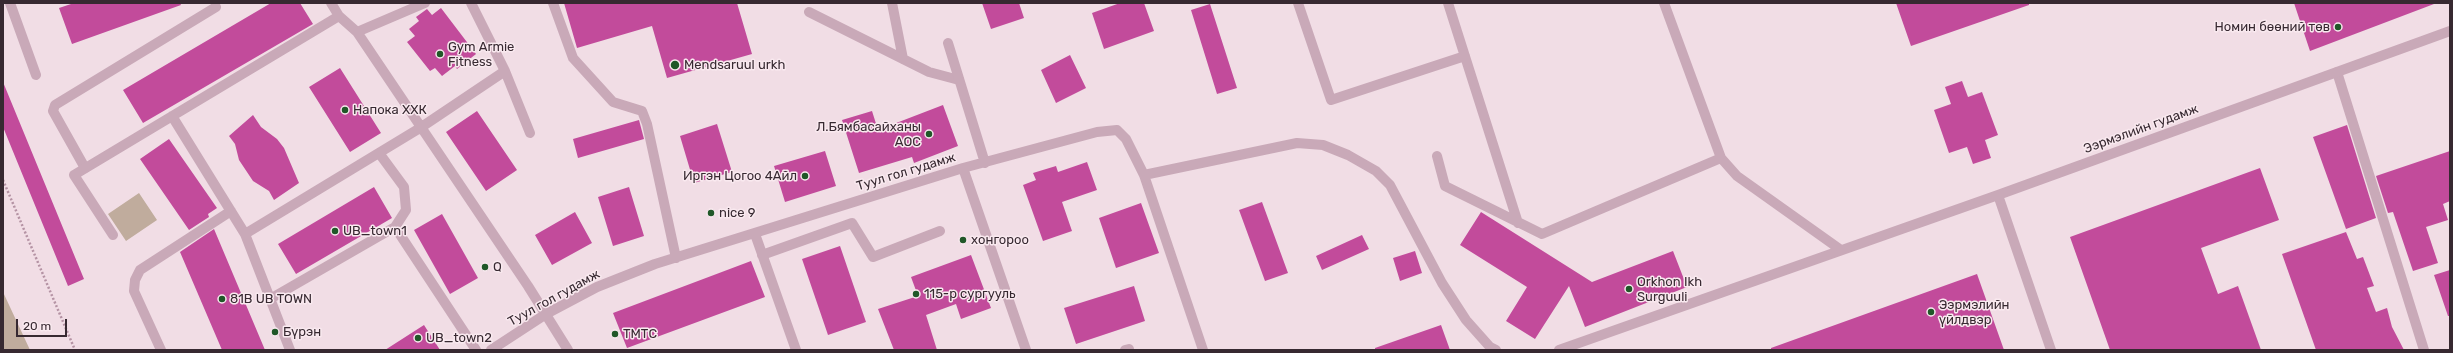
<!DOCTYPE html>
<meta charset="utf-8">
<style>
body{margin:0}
#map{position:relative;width:2453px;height:353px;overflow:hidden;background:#f1dde5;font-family:Rubik,sans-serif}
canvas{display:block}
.frame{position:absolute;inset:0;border:4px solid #372931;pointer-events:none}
.scale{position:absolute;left:16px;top:319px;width:51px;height:18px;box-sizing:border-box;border:2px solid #372931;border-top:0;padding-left:5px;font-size:12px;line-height:14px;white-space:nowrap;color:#372931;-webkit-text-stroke:3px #f9e9ef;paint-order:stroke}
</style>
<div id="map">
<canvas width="2453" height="353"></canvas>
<div class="frame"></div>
<div class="scale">20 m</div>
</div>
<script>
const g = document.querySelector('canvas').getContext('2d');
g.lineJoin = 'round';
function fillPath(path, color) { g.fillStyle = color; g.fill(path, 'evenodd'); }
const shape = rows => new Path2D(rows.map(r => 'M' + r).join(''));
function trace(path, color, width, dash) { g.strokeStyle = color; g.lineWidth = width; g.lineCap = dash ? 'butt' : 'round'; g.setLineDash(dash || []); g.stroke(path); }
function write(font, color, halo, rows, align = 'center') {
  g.font = font + ' Rubik,sans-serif'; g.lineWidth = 3; g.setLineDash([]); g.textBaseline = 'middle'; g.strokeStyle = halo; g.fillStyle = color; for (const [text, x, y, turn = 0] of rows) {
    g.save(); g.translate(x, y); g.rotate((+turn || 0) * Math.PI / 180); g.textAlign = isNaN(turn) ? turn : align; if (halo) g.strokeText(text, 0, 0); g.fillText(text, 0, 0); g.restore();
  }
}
fillPath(shape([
 [139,193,157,220,126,241,108,214],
 [3,292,30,350,3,350]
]), '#c0ac9d');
fillPath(shape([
 [74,3,180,3,181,5,72,44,59,8],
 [271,3,300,3,313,24,143,123,123,90],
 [564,3,737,3,752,54,667,78,652,26,577,48],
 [982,3,1019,3,1024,18,991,29],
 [1120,3,1144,3,1154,31,1104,49,1092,13],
 [1896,3,2029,3,2029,5,1911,46],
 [2294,3,2433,3,2434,4,2310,51],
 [1210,4,1237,88,1217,94,1191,10],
 [441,8,476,54,457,69,455,66,442,76,435,68,430,71,407,42,415,36,409,29,419,21,416,17,427,9,432,15],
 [1070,55,1086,88,1056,103,1041,70],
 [340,68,381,133,350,152,309,87],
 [1962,81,1968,97,1982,92,1998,135,1985,140,1991,158,1973,164,1967,147,1949,153,1934,110,1951,104,1945,87],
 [3,82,84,279,68,286,3,127],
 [943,105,958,146,914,163,912,157,859,173,842,120,872,111,878,130],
 [477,111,517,170,486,191,446,132],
 [253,115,261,127,277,139,284,148,299,183,274,200,269,191,253,181,239,160,235,144,229,136],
 [639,120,644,139,578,158,573,139],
 [717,124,732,172,694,183,680,136],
 [2347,125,2376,218,2346,229,2313,137],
 [169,139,217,208,208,214,209,217,189,230,140,159],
 [825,151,836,186,785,202,774,166],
 [2450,151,2450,201,2443,204,2448,220,2426,227,2438,263,2413,271,2393,212,2388,213,2376,176],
 [1087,162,1097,190,1062,202,1072,231,1043,241,1023,185,1036,180,1033,173,1056,166,1058,172],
 [2260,168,2279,220,2201,248,2218,294,2238,286,2261,350,2110,350,2070,237],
 [374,187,392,218,296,274,278,244],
 [629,187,644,236,613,246,598,197],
 [1262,202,1288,273,1265,281,1239,210],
 [1141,203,1159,253,1116,268,1099,218],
 [575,212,592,243,552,265,535,235],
 [1481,212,1592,282,1673,251,1687,287,1585,327,1569,286,1535,339,1506,321,1527,287,1460,245],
 [442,214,478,278,450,294,414,230],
 [214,229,265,350,222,350,180,252],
 [2346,232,2357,259,2363,257,2374,286,2367,288,2376,312,2387,308,2392,327,2404,350,2316,350,2282,254],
 [1362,235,1369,249,1322,270,1316,256],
 [840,246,866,322,828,335,802,259],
 [1415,251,1422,273,1400,281,1393,258],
 [971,255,991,308,961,319,956,304,926,315,937,350,894,350,878,309,918,296,911,277],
 [751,261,765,297,627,348,613,313],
 [2450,270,2450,316,2448,316,2434,275],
 [1977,274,2004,350,1771,350,1771,348],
 [1134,286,1145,321,1076,344,1064,308],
 [424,325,440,350,385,350],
 [1441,325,1450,350,1375,350,1375,348]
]), '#c24b9b');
trace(shape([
 [3,180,75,350]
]), '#b593a4', 2.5, [2, 2]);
trace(shape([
 [892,3,903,59],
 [809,12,929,72,959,80],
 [2337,72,2424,350],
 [85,168,53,111,55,105,216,7]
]), '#c9a9b8', 10);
trace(shape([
 [10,3,36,75],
 [331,3,339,16,357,32,528,286,568,350],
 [471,3,505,71,530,133],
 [553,3,573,58,613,102,642,111,647,124,676,258],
 [1298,3,1331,100,1465,56],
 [1448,3,1518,223],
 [1664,3,1721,158,1737,176,1841,250],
 [357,32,425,3],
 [948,43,985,163],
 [172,116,245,234,290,350],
 [1437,156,1445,186,1542,234,1721,158],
 [963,168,1026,350],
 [1144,175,1297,143,1323,145,1348,155,1376,171,1390,185,1442,283,1466,320,1490,347,1496,350],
 [1998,195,2051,350],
 [395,227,476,350],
 [245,234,420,128,505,71],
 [755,234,796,350],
 [113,235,74,175,339,16],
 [762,255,852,223,873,257,940,231],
 [270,299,395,227,406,210,404,187,379,153],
 [161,350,134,291,135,280,140,270,231,211],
 [491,350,546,314,597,287,655,264,963,168,1097,132,1117,130,1126,139,1144,175,1203,350],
 [1125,350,1129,349],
 [1559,350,1998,195,2450,31]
]), '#c9a9b8', 10);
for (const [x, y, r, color] of [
 [2338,27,4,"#205728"],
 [440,54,4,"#205728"],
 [675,65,5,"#205728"],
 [345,110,4,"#205728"],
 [929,134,4,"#205728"],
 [805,176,4,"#205728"],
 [711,213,4,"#205728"],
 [335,231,4,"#205728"],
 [963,240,4,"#205728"],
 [485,267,4,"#205728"],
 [1629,289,4,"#205728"],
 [916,294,4,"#205728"],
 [222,299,4,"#205728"],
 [1931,312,4,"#205728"],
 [275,332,4,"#205728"],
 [615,334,4,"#205728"],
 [418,338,4,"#205728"]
]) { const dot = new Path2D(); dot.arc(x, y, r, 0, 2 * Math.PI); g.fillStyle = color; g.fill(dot); trace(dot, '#f9e9ef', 1.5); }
write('13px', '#372931', '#f9e9ef', [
 ["Номин бөөний төв",2330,27,"right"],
 ["Gym Armie",448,47],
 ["Fitness",448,62],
 ["Mendsaruul urkh",684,65],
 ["Напока ХХК",353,110],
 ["Л.Бямбасайханы",921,127,"right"],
 ["АОС",921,142,"right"],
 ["Иргэн Цогоо 4Айл",797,176,"right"],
 ["nice 9",719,213],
 ["UB_town1",343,231],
 ["хонгороо",971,240],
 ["Q",493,267],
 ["Orkhon Ikh",1637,282],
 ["Surguuli",1637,297],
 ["115-р сургууль",924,294],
 ["81В UB TOWN",230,299],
 ["Ээрмэлийн",1939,305],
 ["үйлдвэр",1939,320],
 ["Бүрэн",283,332],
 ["ТМТС",623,334],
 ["UB_town2",426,338]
], 'left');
write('13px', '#372931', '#f9e9ef', [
 ["Ээрмэлийн гудамж",2141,129,-20],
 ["Туул гол гудамж",906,172,-17],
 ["Туул гол гудамж",554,298,-29]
]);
</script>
